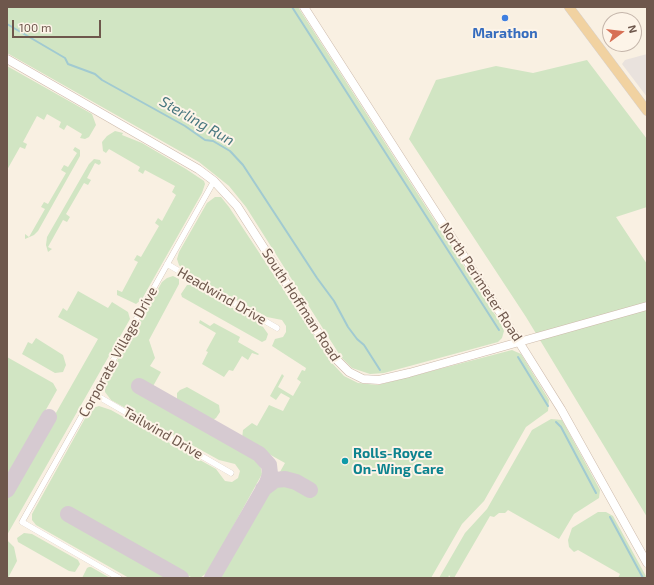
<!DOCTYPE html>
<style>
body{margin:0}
#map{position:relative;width:654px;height:585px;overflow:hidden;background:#f9f0e2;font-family:"Exo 2",sans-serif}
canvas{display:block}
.frame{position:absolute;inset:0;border:8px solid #6e574c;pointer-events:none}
.north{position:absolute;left:602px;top:12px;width:40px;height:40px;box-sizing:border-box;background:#fdf4e8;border:1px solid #c4b5aa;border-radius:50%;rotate:75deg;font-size:11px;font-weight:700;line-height:16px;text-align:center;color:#6e574c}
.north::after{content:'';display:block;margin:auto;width:14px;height:18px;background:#d76f54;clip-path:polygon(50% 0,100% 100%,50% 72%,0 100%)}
.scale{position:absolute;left:12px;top:20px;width:89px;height:18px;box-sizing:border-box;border:2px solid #6e574c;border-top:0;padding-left:5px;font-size:12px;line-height:14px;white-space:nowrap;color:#6e574c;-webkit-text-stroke:3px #fdf4e8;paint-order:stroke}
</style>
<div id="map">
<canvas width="654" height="585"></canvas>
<div class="frame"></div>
<div class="north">N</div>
<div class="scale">100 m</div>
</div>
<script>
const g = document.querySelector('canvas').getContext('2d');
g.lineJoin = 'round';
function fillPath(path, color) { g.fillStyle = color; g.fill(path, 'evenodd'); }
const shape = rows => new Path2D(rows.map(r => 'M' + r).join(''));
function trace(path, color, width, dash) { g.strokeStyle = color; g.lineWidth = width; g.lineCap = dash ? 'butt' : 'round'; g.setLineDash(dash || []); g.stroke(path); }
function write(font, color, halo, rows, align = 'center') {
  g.font = font + ' "Exo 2",sans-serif'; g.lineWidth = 4; g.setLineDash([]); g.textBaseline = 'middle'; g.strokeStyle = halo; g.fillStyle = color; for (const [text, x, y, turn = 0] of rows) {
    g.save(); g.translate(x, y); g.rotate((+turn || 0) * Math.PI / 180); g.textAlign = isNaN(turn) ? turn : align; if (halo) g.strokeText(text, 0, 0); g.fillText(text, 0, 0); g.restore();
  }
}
fillPath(shape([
 [647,54,647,97,622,64,625,60]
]), '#e9e2dd');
fillPath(shape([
 [7,7,298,7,501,324,504,331,502,338,498,342,384,373,370,374,352,368,341,357,246,207,229,186,199,162,7,53],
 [587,60,647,139,647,207,616,217,647,264,647,517,526,317,409,139,436,80,496,66,533,73],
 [7,66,92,114,96,125,89,137,85,139,80,138,82,134,67,125,64,130,59,127,61,122,47,114,44,120,37,116,23,142,27,144,25,149,20,147,7,170],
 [115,131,123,133,122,135,142,143,186,169,204,181,205,184,202,193,142,299,136,304,117,295,117,290,122,292,138,262,134,260,137,255,141,257,159,226,155,223,158,218,162,221,176,195,172,192,175,186,145,170,143,174,138,171,140,167,109,149,106,153,103,151,102,142,107,136],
 [75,147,80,150,80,156,38,231,34,235,25,239,25,234,29,237,45,209,41,207,44,202,48,204,66,173,61,170,64,165,68,167,77,153,73,150],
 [94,159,100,160,101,163,99,165,95,163,87,178,91,180,88,185,84,183,66,214,70,217,67,222,63,220,48,247,52,249,48,252,46,245,47,237,89,164],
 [215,197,221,197,229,207,332,363,344,376,358,383,378,385,512,350,521,354,549,400,548,411,526,427,484,501,462,524,431,578,220,578,285,463,242,439,243,430,252,423,257,426,269,405,283,411,290,398,281,393,276,400,270,396,282,374,284,376,278,387,293,396,301,382,297,379,302,370,305,371,306,368,272,346,275,339,283,337,286,332,286,326,282,320,267,317,183,270,179,265,177,259,179,252,207,203],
 [173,276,179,279,179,284,149,340,155,358,150,366,161,372,152,388,140,381,135,390,245,452,260,464,262,474,208,572,200,578,191,577,177,571,67,509,63,517,170,578,129,578,36,525,32,520,32,514,88,413,93,408,99,406,111,410,216,469,225,481,232,482,238,478,240,471,235,464,219,460,111,400,105,392,105,382,162,282,167,278],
 [187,285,192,285,261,324,268,334,266,340,262,342,182,297,181,294],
 [78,291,108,308,112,302,128,312,130,319,7,535,7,499,98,339,58,317,63,308,67,311],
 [200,320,210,326,214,323,240,337,238,342,259,354,258,355,252,353,248,360,242,356,233,371,229,370,224,377,202,364,208,352,206,351,216,333,199,323],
 [36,338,63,355,66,365,63,372,55,373,22,354,28,342,32,344],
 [7,357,53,383,57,390,7,479],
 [187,387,219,405,220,412,216,418,210,422,177,403,177,393,180,390],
 [551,419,562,420,600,490,599,498,574,514,559,539,508,510,505,513,499,513,494,517,490,516,454,578,451,578,449,575,448,578,439,578,465,533,487,509,532,430],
 [598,512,606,512,613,516,647,578,618,578,620,574,578,550,574,552,569,547,568,540,572,528],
 [24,533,32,534,78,560,80,564,75,572,69,571,18,542,17,538],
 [7,540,14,547,17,561,8,578],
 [89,567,91,567,110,578,82,578,87,568]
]), '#d1e5c3');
trace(shape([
 [292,7,499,330],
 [7,24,65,58,68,64,95,74,102,80,185,126,205,140,213,141,230,151,243,165,317,278,334,301,348,327,357,339,364,345,380,370],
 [518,357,548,406],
 [556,422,561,427,596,493],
 [610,517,643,578]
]), '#a1cad1', 2);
trace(shape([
 [139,386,259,454,269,465,270,474,267,483,212,578],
 [263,489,275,480,285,479,296,482,310,490],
 [7,490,49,417],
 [68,514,181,578]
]), '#d6cad1', 16);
const street = shape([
 [167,264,277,328],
 [94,394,231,473],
 [119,578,22,522,214,181]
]);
const secondary = shape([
 [304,7,519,342,561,409,647,563],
 [7,59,198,169,214,181,237,206,333,356,349,372,363,379,379,380,409,373,647,306]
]);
const primary = shape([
 [569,7,647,111]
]);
trace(street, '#cbbaad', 6);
trace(secondary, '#cdbaab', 9);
trace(primary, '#d6d0cd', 10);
trace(street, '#fff', 5.5);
trace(secondary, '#fff', 8);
trace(primary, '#f1d2a1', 9);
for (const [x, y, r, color] of [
 [505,18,4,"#3f7fe0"],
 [345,461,4,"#0f9aa8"]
]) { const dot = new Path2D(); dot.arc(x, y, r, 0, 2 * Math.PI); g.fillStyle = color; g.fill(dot); trace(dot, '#fdf4e8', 1.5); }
write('bold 14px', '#366cbe', '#fdf4e8', [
 ["Marathon",505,33]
]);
write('14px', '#6e574c', '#fdf4e8', [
 ["North Perimeter Road",481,282,57],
 ["Headwind Drive",222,296,30],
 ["South Hoffman Road",301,305,57],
 ["Corporate Village Drive",118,352,-61],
 ["Tailwind Drive",163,433,30]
]);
write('bold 14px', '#0d838f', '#fdf4e8', [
 ["Rolls-Royce",353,453],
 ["On-Wing Care",353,469]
], 'left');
write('italic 15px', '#48777f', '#fdf4e8', [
 ["Sterling Run",197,121,30]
]);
</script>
